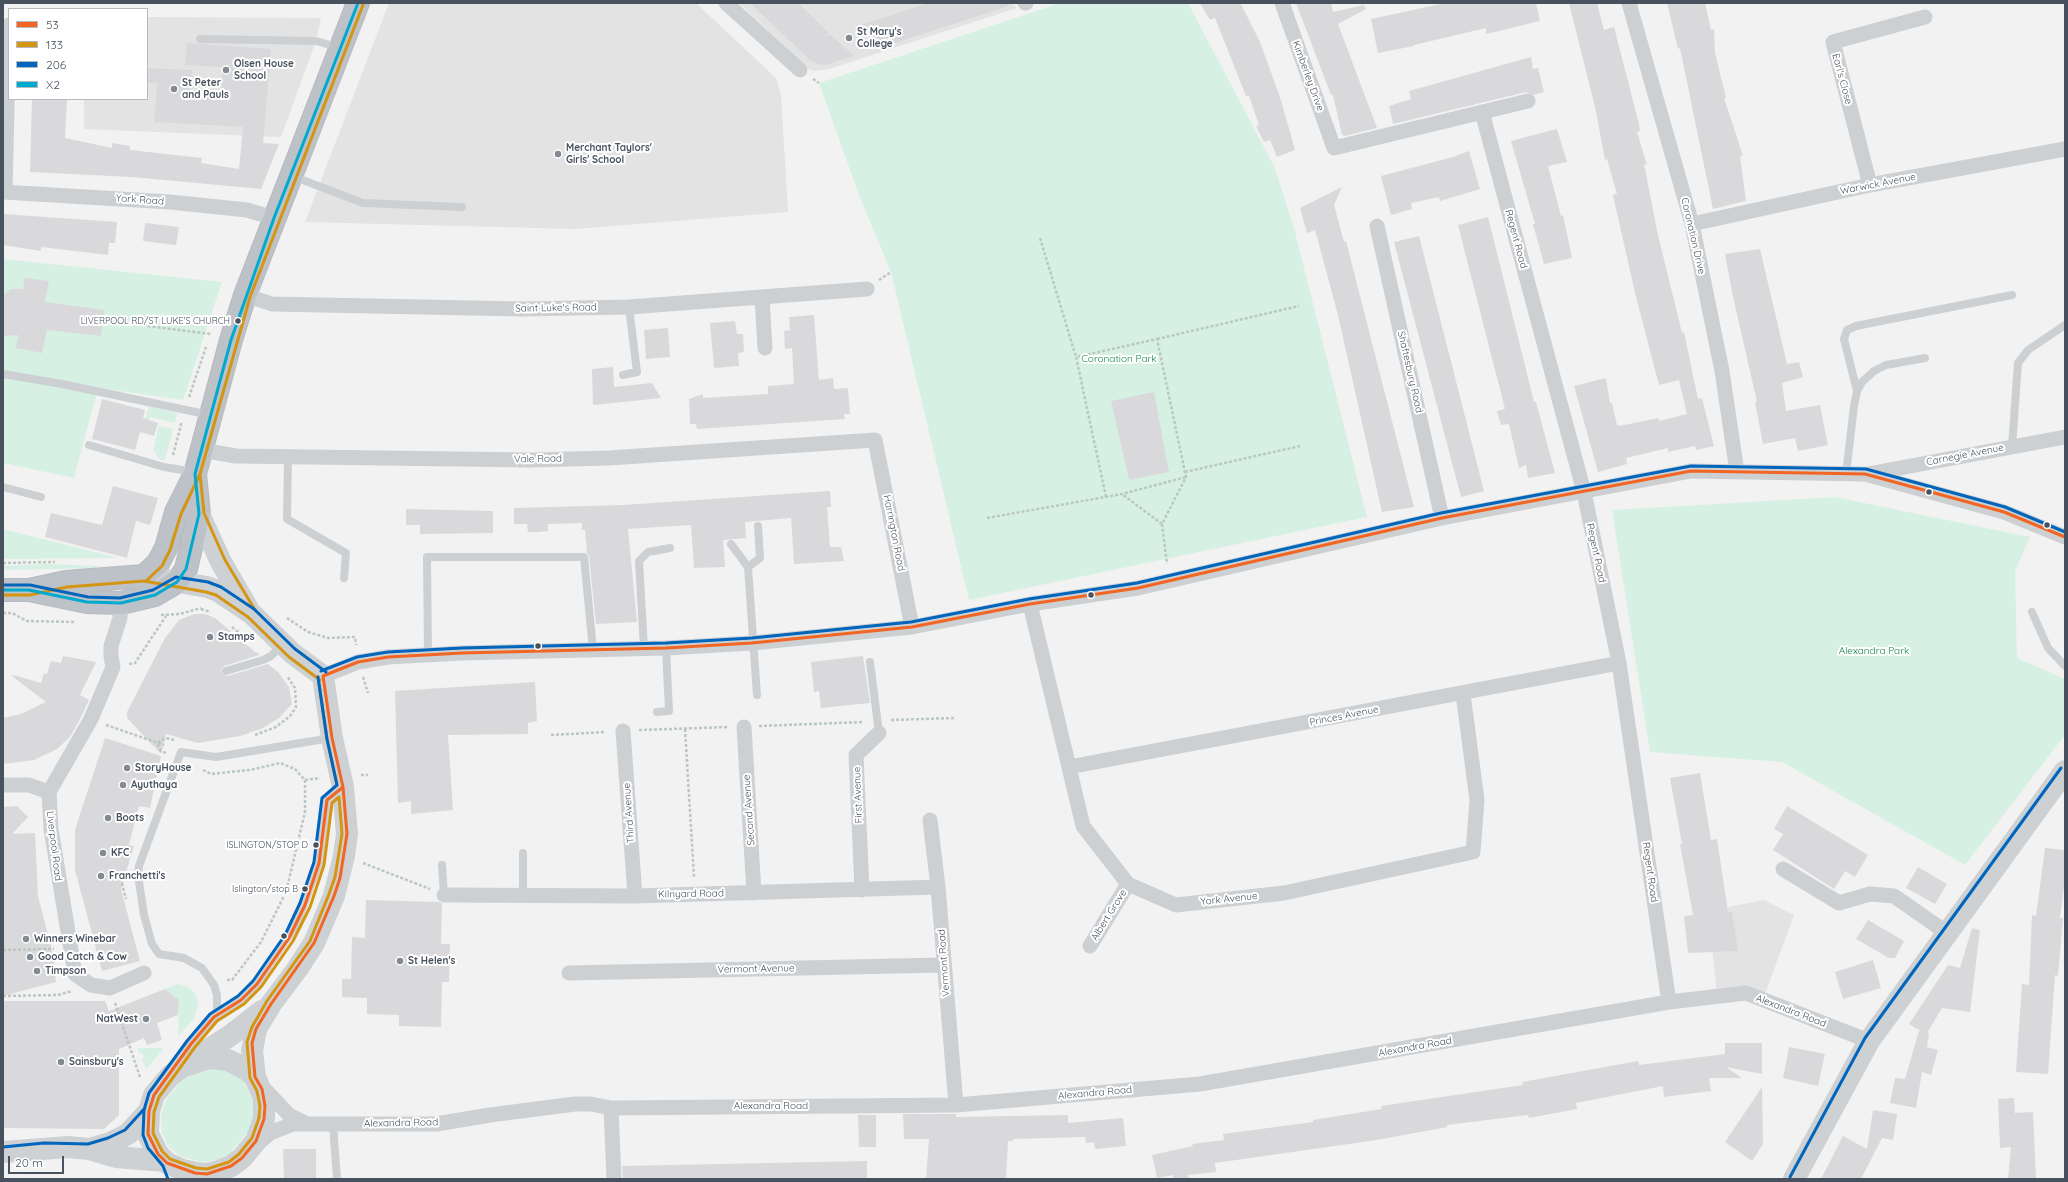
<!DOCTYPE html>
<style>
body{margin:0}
#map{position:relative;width:2068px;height:1182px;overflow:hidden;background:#f2f2f2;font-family:Quicksand,sans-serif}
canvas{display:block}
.frame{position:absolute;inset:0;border:4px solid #48525f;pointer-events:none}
.legend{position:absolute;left:8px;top:8px;width:140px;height:92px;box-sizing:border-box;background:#fff;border:1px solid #b6babf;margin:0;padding:5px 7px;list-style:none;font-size:12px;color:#48525f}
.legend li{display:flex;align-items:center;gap:8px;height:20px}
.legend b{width:20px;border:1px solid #b6babf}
.scale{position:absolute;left:8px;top:1156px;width:56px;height:18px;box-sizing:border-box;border:2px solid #48525f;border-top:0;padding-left:5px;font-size:12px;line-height:14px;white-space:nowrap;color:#48525f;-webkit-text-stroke:3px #fff;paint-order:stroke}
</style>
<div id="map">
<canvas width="2068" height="1182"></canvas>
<div class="frame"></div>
<ul class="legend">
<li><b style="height:5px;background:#f26522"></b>53</li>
<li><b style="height:5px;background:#d49513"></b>133</li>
<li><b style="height:5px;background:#0065bd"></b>206</li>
<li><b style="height:5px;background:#00a9ce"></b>X2</li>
</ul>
<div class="scale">20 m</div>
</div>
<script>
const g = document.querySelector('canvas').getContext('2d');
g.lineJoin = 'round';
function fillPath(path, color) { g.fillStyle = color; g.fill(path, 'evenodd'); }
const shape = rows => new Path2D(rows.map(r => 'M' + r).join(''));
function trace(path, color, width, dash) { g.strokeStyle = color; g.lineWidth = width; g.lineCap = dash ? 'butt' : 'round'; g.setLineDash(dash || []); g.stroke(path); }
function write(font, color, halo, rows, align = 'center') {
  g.font = font + ' Quicksand,sans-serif'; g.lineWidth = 4; g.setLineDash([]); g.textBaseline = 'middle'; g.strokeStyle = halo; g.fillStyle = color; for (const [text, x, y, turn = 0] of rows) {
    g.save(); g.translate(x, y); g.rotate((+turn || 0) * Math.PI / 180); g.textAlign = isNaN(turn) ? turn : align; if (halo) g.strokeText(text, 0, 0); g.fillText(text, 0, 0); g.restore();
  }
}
fillPath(shape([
 [389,3,696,3,776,78,781,95,788,212,575,229,305,222],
 [739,3,1012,3,1017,8,829,69,816,71,810,70],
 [147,17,321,18,316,41,281,137,84,129,84,99,147,99],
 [1764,900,1794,915,1765,994,1717,994,1708,911]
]), '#e4e3e4');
fillPath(shape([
 [1060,3,1188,3,1275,168,1295,232,1367,517,969,600,891,272,859,195,819,83],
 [3,259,222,282,183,400,98,388,74,478,3,463],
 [149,406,177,413,175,423,150,417,147,427,143,426],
 [159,426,173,429,165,460,160,460,153,450],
 [1835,497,2030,537,2015,571,2017,658,2065,679,2065,735,1965,865,1782,762,1650,752,1612,510],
 [3,529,118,558,3,559],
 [47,564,98,566,96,568,3,570,3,566],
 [177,984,186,986,193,991,197,998,198,1005,194,1019,178,1036,179,1000,165,989],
 [137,1048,162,1048,162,1051,146,1069,142,1059,144,1057,142,1053,139,1053],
 [206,1069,225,1070,237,1075,245,1083,253,1100,254,1118,248,1132,230,1153,217,1160,200,1162,180,1156,168,1146,162,1133,161,1115,166,1100,180,1082,185,1078]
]), '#d6f1e3');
fillPath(shape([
 [750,3,798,3,829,33,825,37,831,35,854,56,825,65,818,64,810,60],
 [929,3,1008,3,1009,6,883,47,861,25],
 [1200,3,1243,3,1241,4,1260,42,1281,100,1295,150,1277,157,1270,140,1264,142,1256,126,1259,125,1249,96,1246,96,1215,18,1210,20],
 [1296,3,1331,3,1333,12,1364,5,1366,9,1338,24,1377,128,1345,136,1342,135,1333,95,1331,95],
 [1445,3,1536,3,1540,21,1486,34,1486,28,1414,45,1414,46,1378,53,1371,19],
 [1569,3,1597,3,1604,30,1614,27,1639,124,1640,131,1637,132,1647,165,1644,164,1658,235,1682,333,1684,332,1698,399,1702,398,1714,446,1696,450,1695,446,1668,452,1668,448,1626,458,1627,464,1598,472,1574,386,1606,378,1610,403,1612,403,1617,425,1619,426,1659,418,1659,421,1687,414,1679,380,1659,385,1635,293,1613,195,1617,194,1607,159,1605,160,1595,107],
 [1667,3,1705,3,1711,30,1714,29,1715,53,1726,98,1724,98,1743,156,1740,156,1746,201,1713,209,1680,48,1678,49],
 [187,43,271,49,263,143,279,144,261,189,132,177,30,172,32,99,67,99,65,138,112,148,112,143,130,146,130,150,202,158,201,163,239,169,243,127,154,122,157,83,147,83,147,68,192,70,190,95,221,96,223,67,185,65],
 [1531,57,1533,69,1538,68,1544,92,1534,95,1526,92,1393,124,1389,106,1411,99,1409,91],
 [1557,129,1567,162,1548,166,1561,216,1563,215,1572,258,1544,264,1533,224,1535,224,1511,141],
 [1469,151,1480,189,1440,201,1439,197,1411,203,1412,209,1391,215,1381,176,1453,157],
 [1342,187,1334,205,1344,242,1346,241,1414,507,1382,512,1338,315,1315,230,1307,233,1300,208],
 [3,214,117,222,115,243,109,243,108,255,41,247,41,251,3,245],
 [1488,217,1534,402,1536,402,1555,473,1528,478,1526,465,1519,468,1509,424,1501,425,1497,411,1505,409,1458,225],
 [145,223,179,227,176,245,143,241],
 [1419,236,1484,491,1461,497,1394,242],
 [1760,249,1787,364,1799,362,1803,377,1782,383,1786,411,1820,405,1828,445,1798,451,1795,438,1763,444,1755,402,1757,402,1732,292,1725,254],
 [25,278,49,281,45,302,104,310,101,336,47,330,42,353,16,348,18,335,3,336,3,295,11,289,23,289],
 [814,315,819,380,833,378,834,389,848,388,850,414,844,414,845,419,697,429,696,424,690,424,689,399,703,394,703,398,768,394,768,386,794,384,792,348,785,349,784,331,790,330,789,317],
 [735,321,737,334,743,334,744,352,738,353,739,366,714,368,710,323],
 [668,328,670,357,646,359,644,330],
 [613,367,614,387,652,383,661,398,593,405,592,369],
 [1154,392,1169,472,1129,480,1111,401],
 [102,399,145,410,143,418,158,423,154,436,140,432,135,450,92,439],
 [113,486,158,498,150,525,136,521,127,558,45,537,51,513,102,525],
 [830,491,831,507,827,507,830,547,841,547,844,561,794,564,791,518,745,522,746,538,723,540,725,567,694,568,691,525,628,529,637,622,596,624,589,556,587,553,585,530,582,530,582,523,548,524,548,531,538,532,528,532,527,524,514,524,514,508,623,505],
 [406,509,493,511,493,533,420,534,420,525,406,525],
 [194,614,205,614,215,618,255,652,259,653,259,655,224,666,221,670,223,675,228,676,268,664,278,672,289,687,292,704,279,718,263,728,240,736,198,743,166,734,161,754,127,718,127,712,165,638,179,620],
 [63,656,96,662,80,695,89,700,79,721,70,737,57,749,34,760,3,764,3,718,21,714,46,702,12,676,13,675,41,683,44,673,47,674,51,661,61,663],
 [863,656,870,703,821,708,819,691,814,692,811,662],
 [535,682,537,721,528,723,528,734,448,735,453,810,411,814,411,801,398,803,395,691],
 [105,738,161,756,150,808,139,806,129,845,134,846,121,889,140,961,102,971,75,870,75,830],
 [1700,773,1711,840,1717,839,1728,912,1732,912,1738,951,1688,953,1684,916,1693,915,1680,844,1682,844,1670,778],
 [17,806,28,817,12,834,35,833,38,896,53,954,56,982,3,996,3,807],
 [1787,806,1868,855,1855,877,1845,871,1834,889,1773,850,1783,834,1774,829],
 [2045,848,2065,850,2065,879,2060,918,2063,918,2058,976,2055,975,2048,1074,2016,1072,2022,984,2029,985,2032,915,2036,916],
 [1918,867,1947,884,1935,904,1906,888],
 [366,900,438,902,442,903,441,944,450,944,449,982,442,982,441,1027,399,1026,399,1015,367,1014,367,998,342,997,342,979,351,979,352,937,365,938],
 [1868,920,1904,941,1895,958,1889,958,1856,939],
 [1972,928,1980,930,1970,1012,1942,1008,1927,1033,1929,1033,1927,1047,1938,1050,1931,1075,1922,1072,1916,1108,1890,1103,1895,1078,1905,1079,1919,1031,1922,1032,1909,1024,1948,965,1960,968],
 [1873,960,1881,988,1843,999,1835,972],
 [165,989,179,1000,178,1015,157,1023,162,1040,147,1045,144,1038,119,1049,119,1115,104,1129,3,1128,3,1001,105,1001,109,1011],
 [1725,1043,1762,1043,1762,1074,1726,1067,1742,1078,1709,1078,1711,1091,1664,1097,1663,1086,1576,1103,1577,1109,1529,1118,1528,1115,1447,1125,1447,1127,1377,1140,1215,1163,1216,1172,1188,1175,1189,1179,1173,1179,1173,1175,1157,1178,1152,1155,1193,1146,1192,1144,1224,1140,1223,1134,1313,1122,1313,1120,1382,1109,1381,1106,1523,1085,1522,1082,1638,1061,1639,1065,1725,1054],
 [1789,1047,1825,1054,1818,1086,1783,1078],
 [1762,1087,1763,1144,1752,1161,1725,1142],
 [2014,1098,2015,1113,2033,1112,2036,1179,2008,1179,2011,1147,2000,1148,1998,1099],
 [1873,1110,1897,1114,1893,1140,1882,1138,1861,1179,1821,1179,1843,1136,1867,1149],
 [903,1114,956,1114,956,1117,1068,1115,1068,1123,1123,1118,1126,1146,1095,1149,1094,1142,1086,1143,1085,1137,1013,1139,1013,1141,1008,1141,1006,1179,926,1179,929,1139,904,1139],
 [858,1115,876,1115,876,1147,859,1147],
 [283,1149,316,1149,316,1179,284,1179],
 [867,1161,867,1179,623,1179,622,1166]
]), '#d9d9db');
const highway = shape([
 [3,590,29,590,87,602,121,603,155,595,177,582,186,569,199,514,195,474],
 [29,590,66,582,144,576,158,563,166,548,176,512,195,474,231,340,245,295,358,3]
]);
trace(highway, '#b6bac1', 24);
trace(shape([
 [813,79,819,83],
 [1040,238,1076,357],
 [879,280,891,272],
 [108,321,211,334],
 [1157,339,1299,306],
 [189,397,206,347],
 [173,455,182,421],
 [1185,472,1300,446],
 [1106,497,1076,357,1157,339,1186,477,1162,524,1122,494],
 [987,518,1122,494,1186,477],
 [1162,524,1167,564],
 [3,563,55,562],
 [201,609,211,612],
 [3,613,12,613,27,621,74,622],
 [161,615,180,614,201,608],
 [287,618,308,632,328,638,355,637,356,645],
 [232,627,242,635],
 [129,664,135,663,166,616],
 [363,677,368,693],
 [891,720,955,718],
 [106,725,164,745],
 [759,726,864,722],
 [685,729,694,877],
 [639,730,728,727],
 [255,735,276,727,290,716,296,707,295,688,287,676],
 [551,735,606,732],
 [166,753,161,751,157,743,166,738,174,740],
 [203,770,211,774,250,770,280,763,295,769,305,780,305,812,286,892,261,942,232,980,226,980],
 [361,775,368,775],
 [305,780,320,778],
 [363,863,430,889],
 [122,883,126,899],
 [3,950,54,949],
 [3,996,58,995,72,991],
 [115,1003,140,1077]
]), '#bac7c3', 2.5, [3, 2]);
trace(shape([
 [200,39,316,41,340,48],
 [292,176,363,203,462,207],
 [3,374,62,384,210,415],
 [623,375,637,372,629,307],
 [1857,391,1844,339,1847,330,1856,326,2012,295],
 [89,445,164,467,195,472],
 [2012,447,2018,363,2028,350,2065,325],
 [288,456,287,519,346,553,344,578],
 [1846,474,1854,406,1857,391,1862,382,1874,371,1886,365,1925,358],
 [3,487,41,497],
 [731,544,748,567],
 [2032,612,2048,648,2065,666],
 [644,649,639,561,648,552,670,548],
 [428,655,427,557,584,557,593,650],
 [870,662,879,733],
 [226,671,263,660,271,656,282,645],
 [757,695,748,567,760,558,758,526],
 [657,712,669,711,666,648],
 [442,865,444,895],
 [523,896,523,853],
 [214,1017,241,1000,257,984,297,923,319,863,327,800,341,789],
 [178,1064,191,1044,214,1017,217,1010,217,995,214,985,202,968,184,958,159,954,152,944,144,915,138,875,139,866,181,752,216,757,331,738],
 [333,1124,337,1179]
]), '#cdd0d2', 8);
trace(shape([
 [726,3,800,70],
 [1025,3,1026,3],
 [1282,3,1334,148,1528,101],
 [1629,3,1692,224,1722,371,1737,472],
 [1482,112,1584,492,1619,663,1669,1002],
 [1870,185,1833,42,1925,17],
 [3,192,170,202,247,210,274,218],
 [5,192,9,25],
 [1692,224,1870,185,2065,149],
 [1377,226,1442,518],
 [245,295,272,304,522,309,629,307,867,289],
 [762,297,765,348],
 [201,450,236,456,531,460,609,458,875,440,912,627],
 [1868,474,2065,437],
 [121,603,120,618,111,646,111,656,113,667,91,719,49,792,51,829,75,974,91,985,110,988,144,973],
 [1030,604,1083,826,1128,884,1176,905,1284,893,1473,852,1477,800,1463,694],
 [323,676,358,662,388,657,462,653,666,648,752,643,912,627,1030,604,1138,588,1442,518,1691,471,1865,474,2004,512,2065,537],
 [744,727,754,893],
 [623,731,635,896],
 [1069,767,1619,663],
 [3,785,29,785,49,792],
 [930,820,938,887,956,1105],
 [1783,869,1839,903,1870,894,1894,896,1947,933],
 [862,890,856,755,879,733],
 [444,895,635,896,938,887],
 [1090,946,1128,884],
 [569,973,943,965],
 [261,1085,289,1115,305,1123],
 [611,1108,614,1179],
 [256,1145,270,1133,293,1124,436,1124,490,1115,575,1104,591,1104,611,1108,956,1105,1200,1084,1669,1002,1746,993,1869,1041]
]), '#cdd0d2', 15);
trace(shape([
 [199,514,221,562,247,607],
 [144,576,207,587,218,591,251,613,292,653,323,676,332,738,343,787,347,834,344,856,334,896,314,943,298,968,271,1004,256,1029,252,1051,255,1077],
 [208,1058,228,1060,247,1070,255,1077,264,1098,264,1119,256,1141,242,1158,231,1166,219,1171,207,1174,195,1173,183,1170,167,1163,158,1154,148,1134,149,1111,154,1095,170,1076,182,1067,208,1058],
 [194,1059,231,1035,262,1011],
 [89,1149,110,1143,128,1134,149,1111],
 [3,1152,68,1147,89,1149,116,1157,165,1161],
 [1794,1179,1869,1041,2065,771]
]), '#ced1d4', 22);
trace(highway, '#bdc2c8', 22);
trace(shape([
 [323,676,358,662,388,657,462,653,666,648,752,643,912,627,1030,604,1138,588,1442,518,1691,471,1865,474,2004,512,2065,537],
 [323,676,332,738,343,787],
 [343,787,347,834,340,878,334,896,314,943,271,1004,256,1029,252,1043,255,1077,262,1089,265,1106,264,1119,256,1141,242,1158,231,1166,207,1174,195,1173,167,1163,158,1154,148,1134,149,1111,154,1095,191,1044,214,1017,241,1000,257,984,289,938,305,905,319,863,327,800,343,787]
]), '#f26522', 3);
trace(shape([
 [147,580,162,566,170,550,181,514,201,472],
 [3,595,30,595,67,587,144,581,206,592,216,595,248,617,289,657,320,680],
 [255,610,225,560,204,513,200,474,250,297,363,5],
 [318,677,327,739,337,785],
 [339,797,342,834,335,877,329,894,310,941,267,1001,252,1027,247,1042,250,1078,257,1091,260,1106,259,1118,252,1138,239,1154,229,1162,207,1169,196,1168,170,1159,162,1151,153,1133,154,1112,159,1097,195,1047,217,1021,244,1004,261,987,293,941,310,907,324,865,332,803,339,797]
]), '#d49513', 3);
trace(shape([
 [3,585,30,585,88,597,120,598,153,590,176,577,208,582,221,587,254,609,295,649,326,672],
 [321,671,357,657,388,652,462,648,666,643,752,638,911,622,1029,599,1137,583,1441,513,1691,466,1866,469,2005,507,2065,532],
 [3,1147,44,1143,88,1144,108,1138,125,1130,145,1108],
 [1790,1177,1865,1038,2061,768],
 [168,1179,163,1166,148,1148,143,1135,144,1110,149,1093,187,1041,210,1014,238,996,253,981,285,935,300,903,314,862,322,798,337,785,327,739,318,677]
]), '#0065bd', 3);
trace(shape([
 [3,590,29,590,87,602,121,603,155,595,177,582,186,569,199,514,195,474,231,340,274,218,358,3]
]), '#00a9ce', 3);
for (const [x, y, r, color] of [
 [849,38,4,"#848a92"],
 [226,70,4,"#848a92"],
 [174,89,4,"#848a92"],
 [558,154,4,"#848a92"],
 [238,321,3.5,"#48525f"],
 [1929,492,3.5,"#48525f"],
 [2047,525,3.5,"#48525f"],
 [1091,595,3.5,"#48525f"],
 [210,637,4,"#848a92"],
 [538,646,3.5,"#48525f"],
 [127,768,4,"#848a92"],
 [123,785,4,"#848a92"],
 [108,818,4,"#848a92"],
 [316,845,3.5,"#48525f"],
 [103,853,4,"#848a92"],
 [101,876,4,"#848a92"],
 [305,889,3.5,"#48525f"],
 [284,936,3.5,"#48525f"],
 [26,939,4,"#848a92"],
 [30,957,4,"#848a92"],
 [400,961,4,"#848a92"],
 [37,971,4,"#848a92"],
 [146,1019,4,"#848a92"],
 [61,1062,4,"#848a92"]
]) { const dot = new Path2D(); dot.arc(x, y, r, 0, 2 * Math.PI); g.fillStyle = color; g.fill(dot); trace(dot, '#fff', 1.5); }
write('9px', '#48525f', '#fff', [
 ["LIVERPOOL RD/ST LUKE'S CHURCH",230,321],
 ["ISLINGTON/STOP D",308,845],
 ["Islington/stop B",298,889]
], 'right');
write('bold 10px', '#48525f', '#fff', [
 ["St Mary's",857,32],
 ["College",857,44],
 ["Olsen House",234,64],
 ["School",234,76],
 ["St Peter",182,83],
 ["and Pauls",182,95],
 ["Merchant Taylors'",566,148],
 ["Girls' School",566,160],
 ["Stamps",218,637],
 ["StoryHouse",135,768],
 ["Ayuthaya",131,785],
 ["Boots",116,818],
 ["KFC",111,853],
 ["Franchetti's",109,876],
 ["Winners Winebar",34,939],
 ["Good Catch & Cow",38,957],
 ["St Helen's",408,961],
 ["Timpson",45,971],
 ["NatWest",138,1019,"right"],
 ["Sainsbury's",69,1062]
], 'left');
write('10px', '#48525f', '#fff', [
 ["Kimberley Drive",1308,76,70],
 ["Earl's Close",1842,79,75],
 ["Warwick Avenue",1878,184,-11],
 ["York Road",140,200,4],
 ["Coronation Drive",1693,236,77],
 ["Regent Road",1516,239,75],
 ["Saint Luke's Road",556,308,-1],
 ["Shaftesbury Road",1410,372,77],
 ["Carnegie Avenue",1965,455,-11],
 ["Vale Road",538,459,-1],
 ["Harrington Road",894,533,79],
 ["Regent Road",1596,553,78],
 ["Princes Avenue",1344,716,-11],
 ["First Avenue",858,795,-92],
 ["Second Avenue",749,810,-94],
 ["Third Avenue",629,813,-94],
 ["Liverpool Road",54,846,83],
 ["Regent Road",1650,872,82],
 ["Kilnyard Road",691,894,-1],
 ["York Avenue",1229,899,-6],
 ["Albert Grove",1109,915,-58],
 ["Vermont Road",944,963,-94],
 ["Vermont Avenue",756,969,-1],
 ["Alexandra Road",1791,1011,21],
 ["Alexandra Road",1415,1047,-10],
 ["Alexandra Road",1095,1093,-5],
 ["Alexandra Road",771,1106],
 ["Alexandra Road",401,1123,-1]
]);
write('10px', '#168253', '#fff', [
 ["Coronation Park",1119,359],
 ["Alexandra Park",1874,651]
]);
</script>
